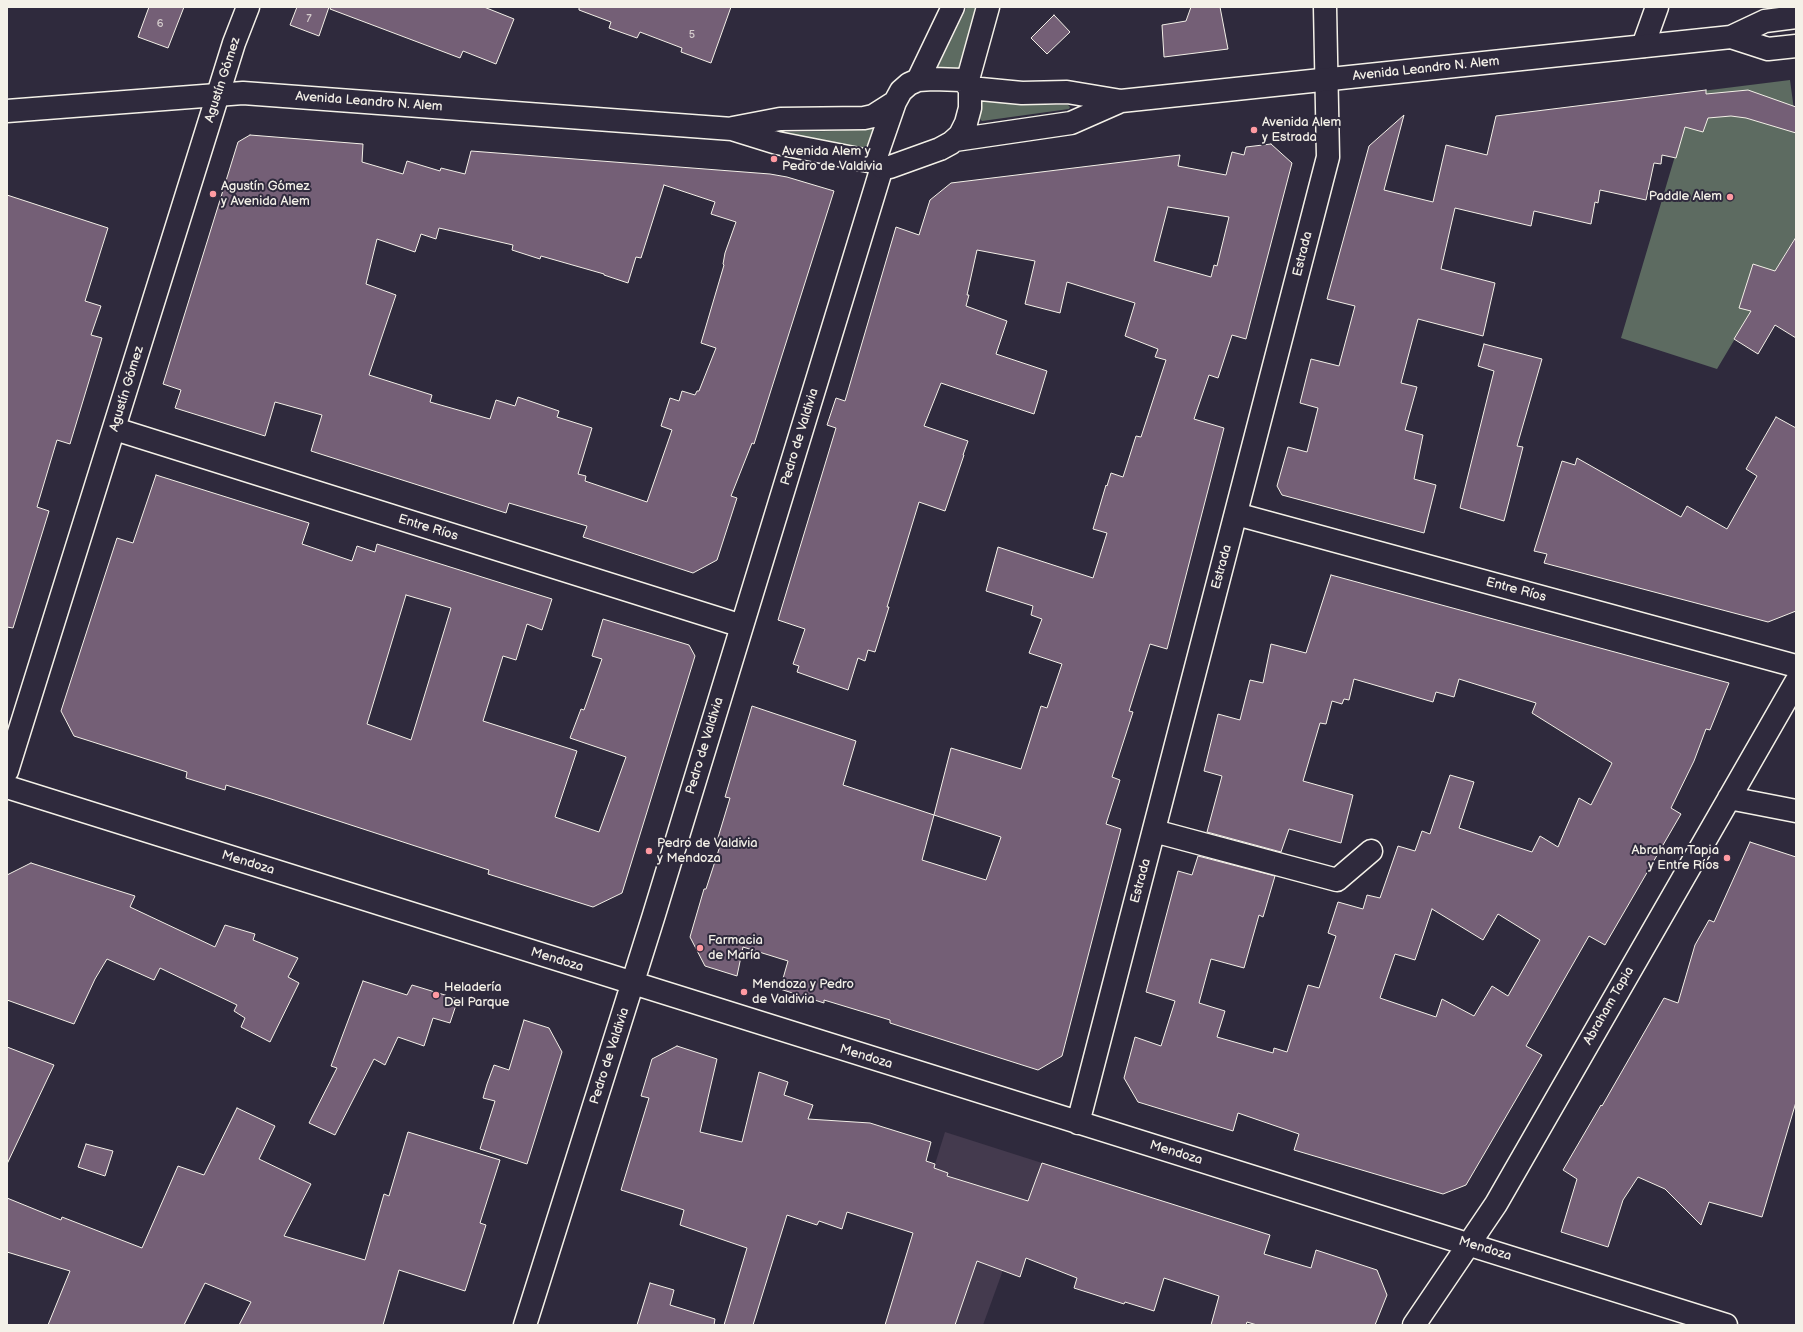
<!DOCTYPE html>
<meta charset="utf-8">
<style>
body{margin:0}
#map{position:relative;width:1803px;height:1332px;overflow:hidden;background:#2f2a3d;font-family:"Balsamiq Sans",sans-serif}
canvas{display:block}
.frame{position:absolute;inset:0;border:8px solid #f4f1e8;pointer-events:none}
</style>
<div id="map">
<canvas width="1803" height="1332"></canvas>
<div class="frame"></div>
</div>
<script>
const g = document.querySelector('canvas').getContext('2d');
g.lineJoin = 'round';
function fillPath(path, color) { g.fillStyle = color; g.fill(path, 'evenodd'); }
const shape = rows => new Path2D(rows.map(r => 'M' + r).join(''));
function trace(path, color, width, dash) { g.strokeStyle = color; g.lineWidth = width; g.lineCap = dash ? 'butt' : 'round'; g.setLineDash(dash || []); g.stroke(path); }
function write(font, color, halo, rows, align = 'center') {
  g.font = font + ' "Balsamiq Sans",sans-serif'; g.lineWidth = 4; g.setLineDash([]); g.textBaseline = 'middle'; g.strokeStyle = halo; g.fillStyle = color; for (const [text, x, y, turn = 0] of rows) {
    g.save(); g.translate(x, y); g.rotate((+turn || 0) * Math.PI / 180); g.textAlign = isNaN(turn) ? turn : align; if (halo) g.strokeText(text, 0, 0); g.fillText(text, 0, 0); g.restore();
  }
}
fillPath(shape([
 [945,1132,1042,1163,983,1325,885,1325]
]), '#443a4e');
fillPath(shape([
 [967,7,976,7,959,70,937,69],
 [1790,80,1796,125,1796,236,1717,369,1621,338,1694,92],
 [984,99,1029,105,1068,105,1070,107,1069,109,982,121,979,118,981,103],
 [875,127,868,150,779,132,834,131]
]), '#5d6b61');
const building = shape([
 [149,7,184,7,168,48,138,37,149,7],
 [297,7,329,7,319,36,290,25,297,7],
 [331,7,484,7,514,19,496,64,463,51,460,58,330,9,331,7],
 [579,7,731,7,711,63,681,52,682,48,640,32,637,38,609,28,611,22,579,10,579,7],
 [1191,7,1220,7,1228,49,1164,57,1162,25,1186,21,1191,7],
 [1054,15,1070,32,1047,54,1031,38,1054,15],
 [1706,90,1706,94,1748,90,1796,107,1796,133,1746,118,1731,116,1708,118,1703,132,1685,127,1676,158,1662,155,1661,164,1654,163,1646,200,1600,190,1598,203,1595,202,1591,224,1534,211,1531,226,1455,208,1441,269,1495,283,1483,336,1418,319,1401,383,1417,387,1405,430,1423,435,1414,479,1436,485,1424,533,1282,495,1277,486,1288,447,1307,452,1318,408,1300,403,1311,359,1339,366,1355,306,1327,299,1369,146,1404,115,1384,190,1433,202,1446,145,1487,155,1496,116,1706,90],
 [250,135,363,144,362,162,403,174,407,161,440,171,441,168,465,174,471,151,770,174,787,177,834,191,754,444,752,443,731,496,737,498,717,560,693,573,583,537,587,526,509,503,506,513,311,451,322,415,275,402,265,436,175,408,181,390,163,384,238,142,250,135],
 [664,185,715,202,711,214,736,222,725,253,723,264,724,265,701,343,716,348,699,391,697,391,695,395,682,391,679,401,670,398,661,426,672,430,647,502,585,481,586,476,578,474,592,428,557,417,559,411,518,397,515,406,496,400,490,419,430,402,432,395,369,375,396,295,366,284,377,239,415,252,421,234,436,239,439,228,513,245,512,250,540,259,541,256,604,274,604,275,628,283,636,257,641,258,664,185],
 [1271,144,1292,163,1246,339,1232,335,1218,378,1209,375,1194,419,1224,428,1167,649,1150,644,1129,711,1133,712,1112,777,1120,780,1106,824,1121,829,1062,1056,1038,1070,890,1023,890,1020,824,1000,824,1003,780,989,788,961,743,947,737,976,705,966,690,937,704,889,706,889,721,843,717,841,730,798,725,797,752,706,856,741,843,785,934,815,922,860,986,880,1001,837,934,815,951,748,1021,769,1041,706,1047,708,1062,664,1029,653,1042,619,1031,615,1033,606,986,591,998,547,1093,578,1107,533,1093,529,1106,485,1107,486,1111,473,1123,477,1136,436,1141,437,1166,360,1155,357,1158,349,1125,336,1135,303,1067,282,1060,313,1025,304,1035,261,977,250,967,295,969,295,966,306,1007,321,996,354,1047,371,1034,414,941,383,924,426,968,441,963,455,964,455,945,511,919,502,887,607,889,607,875,652,868,650,865,661,858,658,848,690,797,672,799,666,793,664,805,629,778,620,836,428,827,425,836,398,845,401,896,227,919,235,930,200,951,183,1180,155,1178,166,1226,175,1232,152,1244,155,1246,147,1271,144],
 [1168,207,1229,217,1217,266,1214,265,1211,277,1154,261,1168,207],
 [7,195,108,228,85,301,101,306,91,335,102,338,70,444,57,440,48,470,37,507,49,511,13,628,7,627,7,195],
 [1796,237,1796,338,1775,325,1758,354,1734,339,1751,311,1739,308,1753,264,1775,271,1796,237],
 [1484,344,1542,359,1517,446,1523,447,1504,521,1460,508,1494,371,1478,366,1484,344],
 [1776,417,1796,428,1796,611,1768,622,1544,563,1547,554,1534,551,1562,461,1575,465,1577,458,1681,517,1687,506,1727,529,1757,476,1746,469,1776,417],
 [156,475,309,523,302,544,352,561,357,546,375,552,377,544,552,599,542,630,527,624,516,660,503,656,483,721,577,751,555,817,599,832,626,757,570,738,581,709,584,710,602,659,592,656,603,619,689,645,695,656,622,893,593,907,488,874,489,870,271,799,226,785,225,790,186,778,187,772,74,736,61,711,117,538,133,543,156,475],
 [406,595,451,608,411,740,367,724,406,595],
 [1331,575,1729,683,1710,730,1706,729,1694,761,1671,808,1681,814,1605,945,1589,936,1526,1046,1542,1055,1466,1185,1443,1194,1294,1150,1299,1134,1238,1113,1233,1131,1138,1102,1124,1078,1135,1037,1161,1046,1175,1001,1146,992,1178,871,1192,875,1198,856,1275,876,1263,917,1259,915,1244,968,1211,959,1199,1003,1225,1011,1217,1037,1273,1053,1274,1048,1287,1052,1308,985,1319,988,1336,936,1328,933,1338,902,1363,909,1367,895,1380,898,1398,846,1415,851,1422,831,1430,834,1450,775,1474,782,1459,828,1532,852,1540,836,1558,847,1579,798,1591,805,1612,763,1532,713,1536,703,1459,679,1454,697,1436,692,1433,702,1354,679,1349,700,1344,699,1342,704,1332,701,1326,724,1320,723,1303,781,1353,795,1341,843,1289,829,1281,852,1207,832,1222,776,1204,771,1218,714,1240,720,1250,680,1263,683,1271,644,1306,653,1331,575],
 [1432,909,1483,940,1498,914,1540,940,1508,996,1492,986,1474,1016,1442,999,1436,1017,1380,998,1395,954,1415,960,1432,909],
 [1750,842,1796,857,1796,1102,1762,1217,1709,1202,1701,1225,1665,1189,1638,1177,1623,1200,1608,1247,1561,1232,1577,1179,1563,1170,1601,1105,1602,1106,1664,998,1678,1003,1695,945,1709,920,1714,922,1750,842],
 [31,863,135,896,130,907,215,947,225,925,255,934,253,940,298,958,288,977,299,983,270,1042,241,1027,245,1018,234,1011,237,1005,160,968,154,980,107,959,95,979,74,1024,7,1000,7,875,31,863],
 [363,981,407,995,412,985,458,999,450,1023,433,1018,424,1046,398,1037,385,1065,374,1059,335,1135,309,1123,337,1068,331,1066,363,981],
 [524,1020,549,1028,562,1052,527,1164,480,1149,495,1101,483,1098,487,1084,494,1065,509,1070,524,1020],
 [677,1046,717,1059,700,1132,742,1142,759,1072,788,1082,784,1095,813,1105,808,1119,870,1123,931,1142,926,1161,935,1164,934,1168,948,1173,947,1176,1028,1201,1042,1163,1270,1235,1264,1254,1311,1268,1316,1250,1377,1270,1387,1295,1375,1325,1257,1325,1247,1322,1246,1325,1211,1325,1219,1296,1164,1278,1154,1311,1125,1302,1124,1304,1074,1288,1077,1278,1026,1258,1020,1277,977,1261,955,1325,885,1325,913,1233,847,1212,842,1229,819,1221,817,1225,787,1215,753,1325,724,1325,747,1248,680,1225,684,1210,621,1190,649,1098,641,1096,652,1059,677,1046],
 [7,1047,54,1065,7,1164,7,1047],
 [237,1108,275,1126,259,1159,311,1184,284,1236,365,1260,384,1194,389,1196,408,1132,500,1160,480,1223,486,1225,465,1291,399,1270,383,1325,239,1325,251,1302,205,1283,184,1325,48,1325,70,1271,7,1252,7,1198,61,1220,62,1217,142,1248,178,1166,204,1175,237,1108],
 [86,1144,113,1151,105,1176,78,1167,86,1144],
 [650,1283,674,1290,670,1305,715,1319,714,1325,637,1325,650,1283]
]);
fillPath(building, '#745f76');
trace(building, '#f4f1e8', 1);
const street = shape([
 [1643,46,1657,7],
 [115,429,742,626],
 [1236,514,1796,666],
 [7,771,234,43,248,7],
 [7,787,1726,1325],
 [1729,798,1796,811],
 [1154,831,1337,880,1371,851],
 [1078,1123,1328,157,1325,7],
 [525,1325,653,918,882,167],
 [1414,1325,1496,1204,1796,682]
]);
const secondary = shape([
 [1731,37,1768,49,1796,46],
 [933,79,962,80,970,88,970,108,966,123,960,135,951,143,940,149,890,167,882,167,877,159,877,154,895,102,901,91,909,84,918,80,933,79],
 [918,80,953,7],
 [967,83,988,7],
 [970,88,1022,93,1067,92,1121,101,1731,37,1765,21,1796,17],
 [7,111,243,93,732,129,777,143,879,163],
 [733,128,780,119,864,118,873,116,895,102],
 [955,140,1071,123,1121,101]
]);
trace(street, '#f4f1e8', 25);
trace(secondary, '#f4f1e8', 25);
trace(street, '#2f2a3d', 22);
trace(secondary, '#2f2a3d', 22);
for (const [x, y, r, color] of [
 [1254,130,4,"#ff9aa2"],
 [774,159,4,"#ff9aa2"],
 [213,194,4,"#ff9aa2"],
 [1730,197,4,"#ff9aa2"],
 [649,851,4,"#ff9aa2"],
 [1727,858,4,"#ff9aa2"],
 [700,948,4,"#ff9aa2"],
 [744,992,4,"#ff9aa2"],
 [436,995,4,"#ff9aa2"]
]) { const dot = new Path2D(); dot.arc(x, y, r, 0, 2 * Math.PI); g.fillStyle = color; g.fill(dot); trace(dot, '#2f2a3d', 1.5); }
write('11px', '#d4cccc', null, [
 ["7",309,19],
 ["6",160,24],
 ["5",692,35]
]);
write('13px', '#f4f1e8', '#2f2a3d', [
 ["Avenida Leandro N. Alem",1426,69,-6],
 ["Agustín Gómez",223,80,-72],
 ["Avenida Leandro N. Alem",369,102,4],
 ["Estrada",1303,254,-76],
 ["Agustín Gómez",127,389,-73],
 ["Pedro de Valdivia",800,437,-73],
 ["Entre Ríos",428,528,17],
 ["Estrada",1222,567,-75],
 ["Entre Ríos",1516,590,15],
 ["Pedro de Valdivia",705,746,-73],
 ["Mendoza",248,863,17],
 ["Estrada",1141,881,-75],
 ["Mendoza",557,960,17],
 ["Abraham Tapia",1609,1006,-60],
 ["Pedro de Valdivia",610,1056,-72],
 ["Mendoza",866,1057,17],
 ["Mendoza",1176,1153,17],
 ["Mendoza",1485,1249,17]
]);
write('13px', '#f4f1e8', '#2f2a3d', [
 ["Avenida Alem",1262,123],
 ["y Estrada",1262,138],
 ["Avenida Alem y",782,152],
 ["Pedro de Valdivia",782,167],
 ["Agustín Gómez",221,187],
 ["y Avenida Alem",221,202],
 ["Paddle Alem",1722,197,"right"],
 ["Pedro de Valdivia",657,844],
 ["y Mendoza",657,859],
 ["Abraham Tapia",1719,851,"right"],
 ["y Entre Ríos",1719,866,"right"],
 ["Farmacia",708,941],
 ["de María",708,956],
 ["Mendoza y Pedro",752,985],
 ["de Valdivia",752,1000],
 ["Heladería",444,988],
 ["Del Parque",444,1003]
], 'left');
</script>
